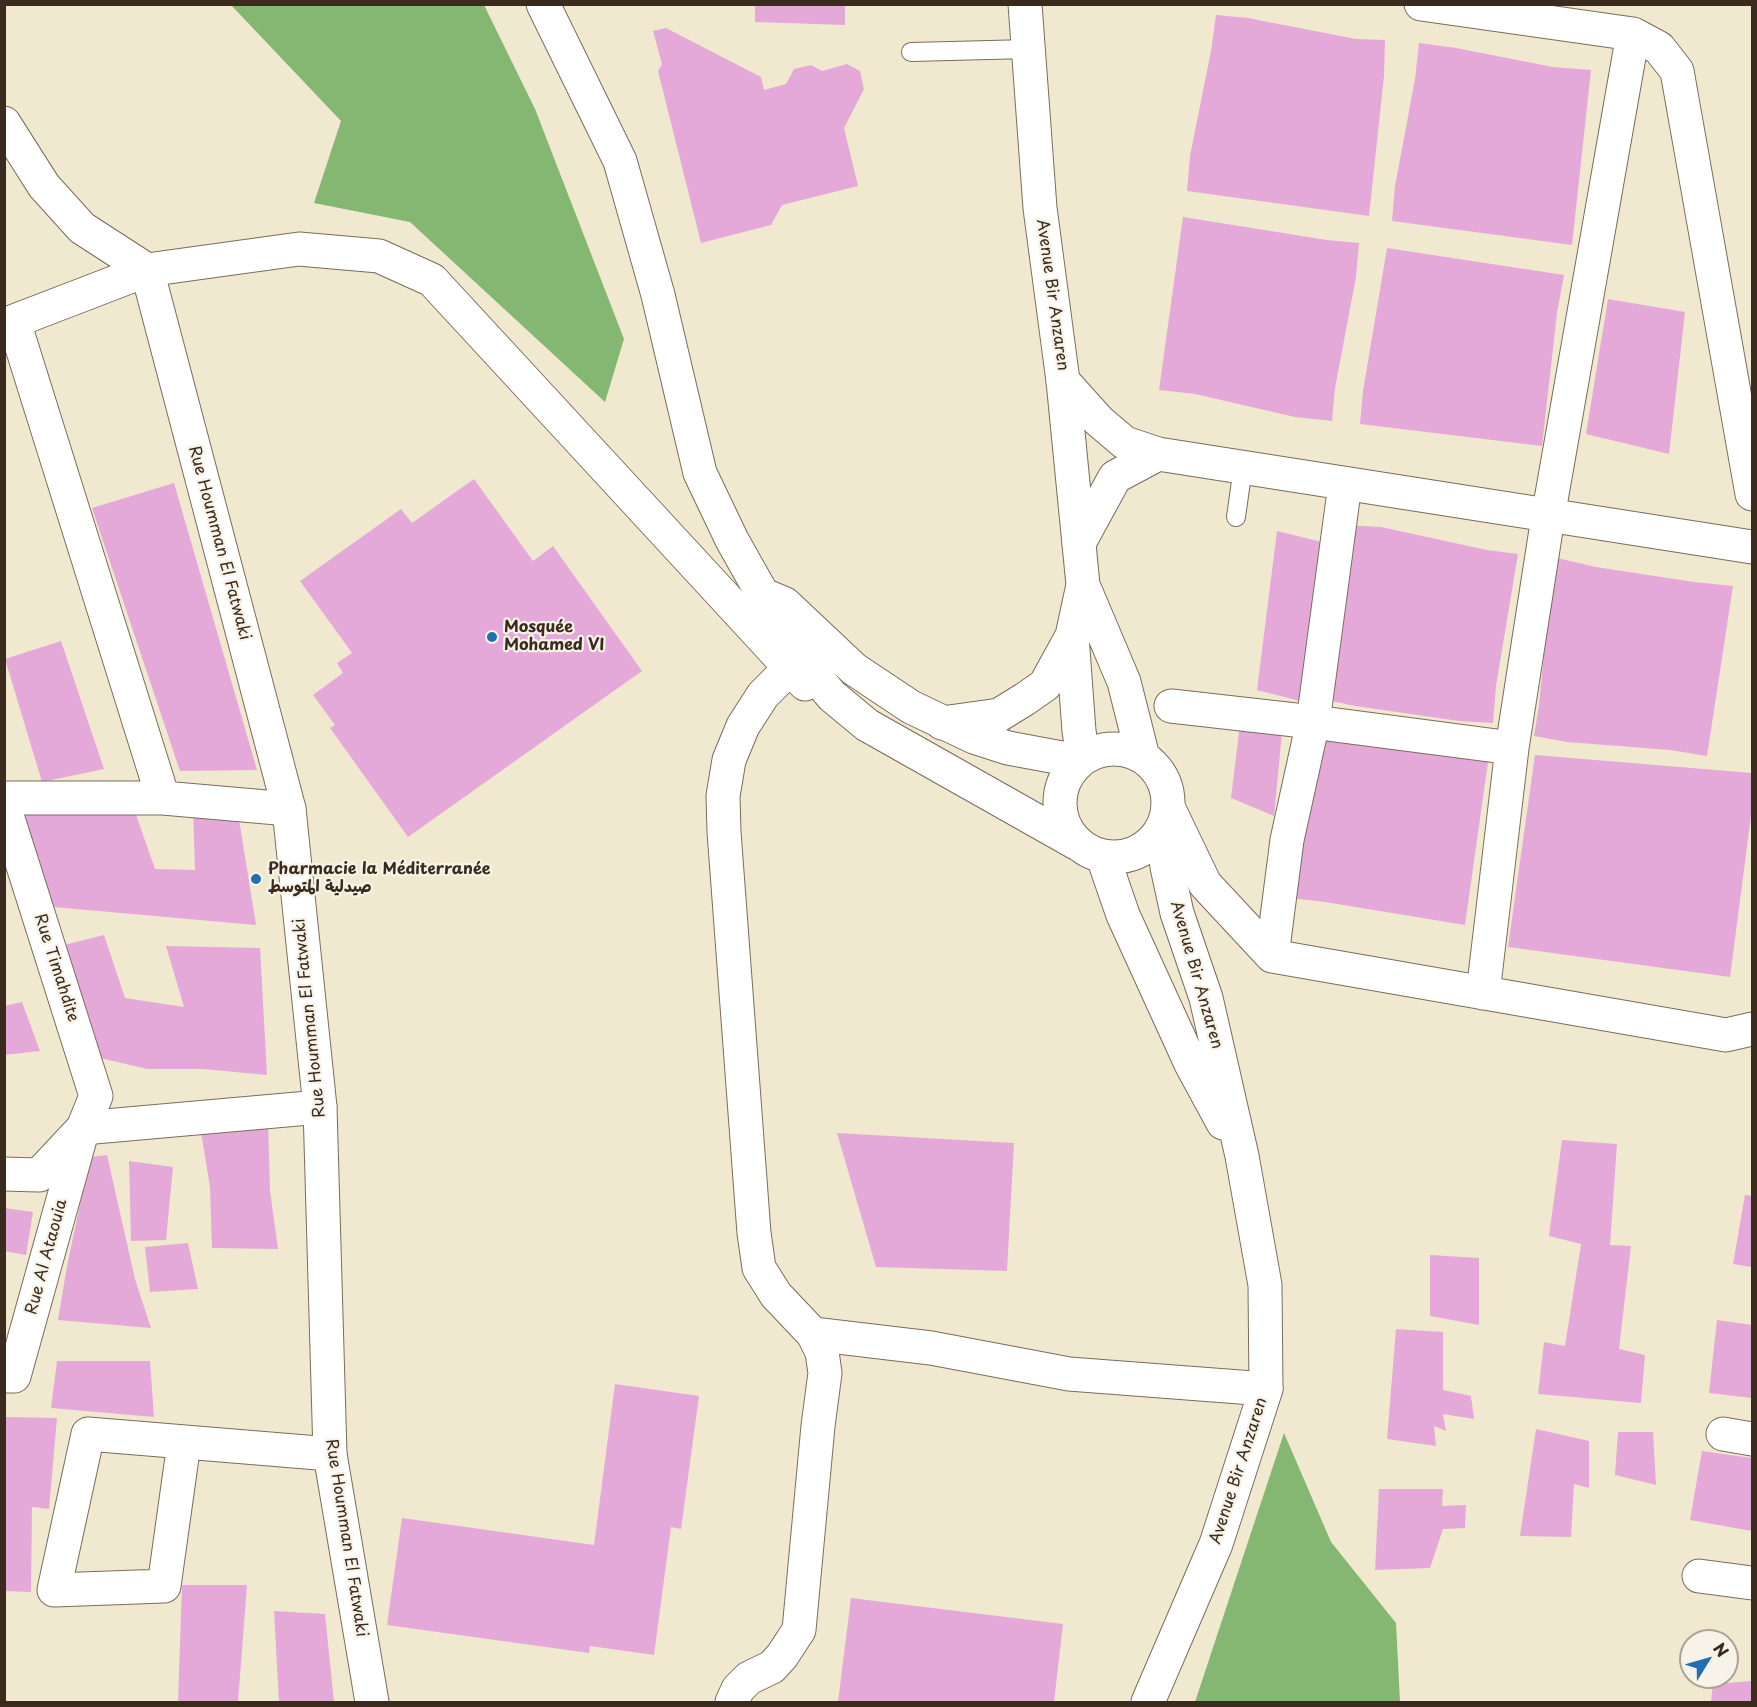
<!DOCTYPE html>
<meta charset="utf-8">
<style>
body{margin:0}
#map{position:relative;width:1757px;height:1707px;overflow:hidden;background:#f1e8d0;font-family:"Playpen Sans",sans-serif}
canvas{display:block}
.frame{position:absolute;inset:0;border:6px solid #3b2a1e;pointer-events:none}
.north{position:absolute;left:1679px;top:1629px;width:60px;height:60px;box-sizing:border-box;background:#f7f3e8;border:2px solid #aca397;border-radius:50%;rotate:53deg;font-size:16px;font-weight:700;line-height:24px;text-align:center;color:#3b2a1e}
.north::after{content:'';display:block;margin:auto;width:21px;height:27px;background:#1f6fb2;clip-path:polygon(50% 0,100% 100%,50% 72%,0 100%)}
</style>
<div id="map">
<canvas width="1757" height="1707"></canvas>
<div class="frame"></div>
<div class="north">N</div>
</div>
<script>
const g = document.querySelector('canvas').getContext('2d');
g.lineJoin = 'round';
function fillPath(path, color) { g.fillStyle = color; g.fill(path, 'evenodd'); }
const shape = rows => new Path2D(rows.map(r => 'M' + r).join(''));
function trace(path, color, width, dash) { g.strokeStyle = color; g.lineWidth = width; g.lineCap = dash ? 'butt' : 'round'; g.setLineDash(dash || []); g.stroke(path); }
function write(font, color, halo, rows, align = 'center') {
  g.font = font + ' "Playpen Sans","Playpen Sans Arabic",sans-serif'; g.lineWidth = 4.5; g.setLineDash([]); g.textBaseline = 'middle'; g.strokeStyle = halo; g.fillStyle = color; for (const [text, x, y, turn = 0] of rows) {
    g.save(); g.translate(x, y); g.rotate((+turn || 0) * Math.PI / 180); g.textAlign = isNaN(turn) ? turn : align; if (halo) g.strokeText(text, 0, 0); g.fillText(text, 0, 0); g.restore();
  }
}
fillPath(shape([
 [231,5,484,5,535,109,624,339,605,402,410,222,314,203,341,121],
 [1284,1433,1331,1542,1396,1623,1400,1702,1195,1702]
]), '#83b772');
fillPath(shape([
 [755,4,845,4,845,25,755,22],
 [1216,15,1248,18,1356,39,1385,40,1384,76,1369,216,1187,191,1190,156,1211,51],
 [666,28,761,77,764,90,786,84,794,69,811,65,822,71,847,64,860,71,864,89,844,128,858,186,782,205,771,225,701,243,658,71,662,64,653,31],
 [1419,43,1456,48,1553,67,1591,70,1572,245,1392,221,1395,186,1415,79],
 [1183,217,1327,240,1359,243,1356,277,1335,388,1332,421,1295,417,1195,394,1159,390],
 [1387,248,1564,275,1557,313,1542,446,1360,424,1363,391],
 [1608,299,1685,312,1669,454,1586,434],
 [474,479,533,561,553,546,642,671,408,837,330,728,335,725,313,695,343,673,337,663,352,653,300,581,401,509,412,523],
 [174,483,257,770,180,771,92,508],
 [1345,525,1381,527,1487,550,1518,554,1496,686,1493,723,1459,721,1355,706,1318,698],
 [1277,531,1326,543,1300,701,1257,690],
 [1557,558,1596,567,1694,582,1733,586,1707,756,1670,750,1567,742,1534,736,1539,705,1550,591],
 [61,641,104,769,42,782,5,659],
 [1240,724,1282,732,1274,816,1231,798],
 [1318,730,1489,755,1465,925,1325,902,1283,897],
 [1535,755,1752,773,1752,808,1730,977,1508,947],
 [193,807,238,813,256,925,53,907,14,811,134,809,155,869,195,870],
 [104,935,125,998,184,1007,166,946,260,948,267,1075,203,1069,147,1069,92,1056,60,946],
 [22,1002,40,1051,4,1055,4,1006],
 [268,1121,270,1191,278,1249,212,1248,210,1187,200,1126],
 [837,1133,1014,1143,1007,1271,876,1267],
 [1562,1140,1617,1144,1610,1245,1631,1246,1619,1349,1645,1355,1641,1403,1538,1394,1544,1342,1565,1346,1581,1244,1549,1236],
 [107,1155,135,1279,151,1328,58,1320,67,1266,90,1157],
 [129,1161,173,1167,166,1240,131,1241],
 [1745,1195,1752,1196,1752,1267,1733,1264],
 [4,1208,33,1212,26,1255,4,1251],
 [188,1243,198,1289,150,1292,145,1247],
 [1430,1255,1479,1258,1479,1325,1430,1316],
 [1717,1320,1752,1325,1752,1398,1709,1393],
 [1396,1329,1443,1332,1443,1390,1471,1396,1474,1419,1443,1414,1446,1431,1434,1426,1436,1446,1387,1439],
 [57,1361,150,1361,154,1417,51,1408],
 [615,1384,699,1396,681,1529,671,1527,654,1655,590,1646,589,1653,387,1625,402,1518,594,1545],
 [4,1417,57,1418,49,1509,32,1507,31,1592,4,1591],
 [1536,1429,1589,1441,1589,1488,1574,1484,1571,1537,1520,1536],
 [1618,1432,1653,1432,1656,1485,1615,1475],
 [1702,1451,1752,1458,1752,1531,1690,1520],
 [1379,1489,1443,1489,1442,1506,1466,1505,1465,1528,1443,1529,1430,1568,1375,1570],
 [182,1585,247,1585,238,1702,178,1702],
 [851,1598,1063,1624,1054,1702,838,1702],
 [274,1611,325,1614,334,1702,279,1702],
 [1752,1681,1752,1702,1711,1702,1713,1684]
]), '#e5a9d9');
const lane = shape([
 [911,52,1029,49],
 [1236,517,1243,467]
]);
const street = shape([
 [1421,4,1633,34,1659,48,1677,71,1752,494],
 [14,322,163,798],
 [4,325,147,270,299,249,379,256,432,280,805,684],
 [1063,381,1099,421,1125,443,1158,454,1752,547],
 [1079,543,1115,477,1158,454],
 [1171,706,1313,722,1512,748],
 [4,798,163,798,289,809],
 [4,806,96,1096,83,1128,14,1376,4,1376],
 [1168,807,1205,884,1272,956,1726,1035,1752,1029],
 [1272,956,1287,840,1313,722,1345,484],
 [1483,993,1512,748,1548,517,1633,34],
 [4,1174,39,1175,83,1128,320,1107],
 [813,1334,931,1348,1069,1374,1266,1389],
 [1723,1434,1752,1439],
 [184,1443,164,1586,54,1590,88,1434,330,1454],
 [1699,1576,1752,1583],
 [732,1702,738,1689,749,1678,772,1667,782,1656,799,1630,818,1426,825,1373,822,1352,813,1334,776,1295,759,1268,754,1233,724,832,723,796,729,760,743,726,763,695,790,668]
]);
const secondary = shape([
 [543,4,620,161,658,295,700,473,732,540,795,652,832,696,867,725,1076,843],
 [1025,4,1040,208,1063,381,1083,585,1124,682,1143,757],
 [4,123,44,186,82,228,147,270,289,809,320,1107,330,1454,372,1702],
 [1083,585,1072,636,1079,731,1083,757],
 [766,596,785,604,854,669,911,707,974,737,1008,748,1078,761],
 [942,723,999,715,1025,699,1045,685,1072,636],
 '1060 803a54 54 0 1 1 108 0a54 54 0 1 1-108 0Z',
 [1103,857,1123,915,1191,1064,1223,1123],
 [1148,1702,1216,1544,1266,1389,1265,1285,1242,1156,1206,998,1177,913,1167,867,1162,829]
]);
trace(lane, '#7b6c5c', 20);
trace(street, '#7b6c5c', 35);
trace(secondary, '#7b6c5c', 35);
trace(lane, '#fff', 18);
trace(street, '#fff', 33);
trace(secondary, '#fff', 33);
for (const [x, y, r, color] of [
 [492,637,6,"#1f6fb2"],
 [256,879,6,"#1f6fb2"]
]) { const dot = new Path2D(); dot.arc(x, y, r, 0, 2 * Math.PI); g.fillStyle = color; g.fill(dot); trace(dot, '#f7f3e8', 2); }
write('16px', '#3b2a1e', '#f7f3e8', [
 ["Avenue Bir Anzaren",1052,295,82],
 ["Rue Houmman El Fatwaki",219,543,75],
 ["Rue Timahdite",56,968,72],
 ["Avenue Bir Anzaren",1196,975,74],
 ["Rue Houmman El Fatwaki",310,1018,-96],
 ["Rue Al Ataouia",47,1257,-75],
 ["Avenue Bir Anzaren",1239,1471,-72],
 ["Rue Houmman El Fatwaki",346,1538,81]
]);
write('bold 16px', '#3b2a1e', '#f7f3e8', [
 ["Mosquée",504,628],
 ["Mohamed VI",504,646],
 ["Pharmacie la Méditerranée",268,870],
 ["صيدلية المتوسط",268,888]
], 'left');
</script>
